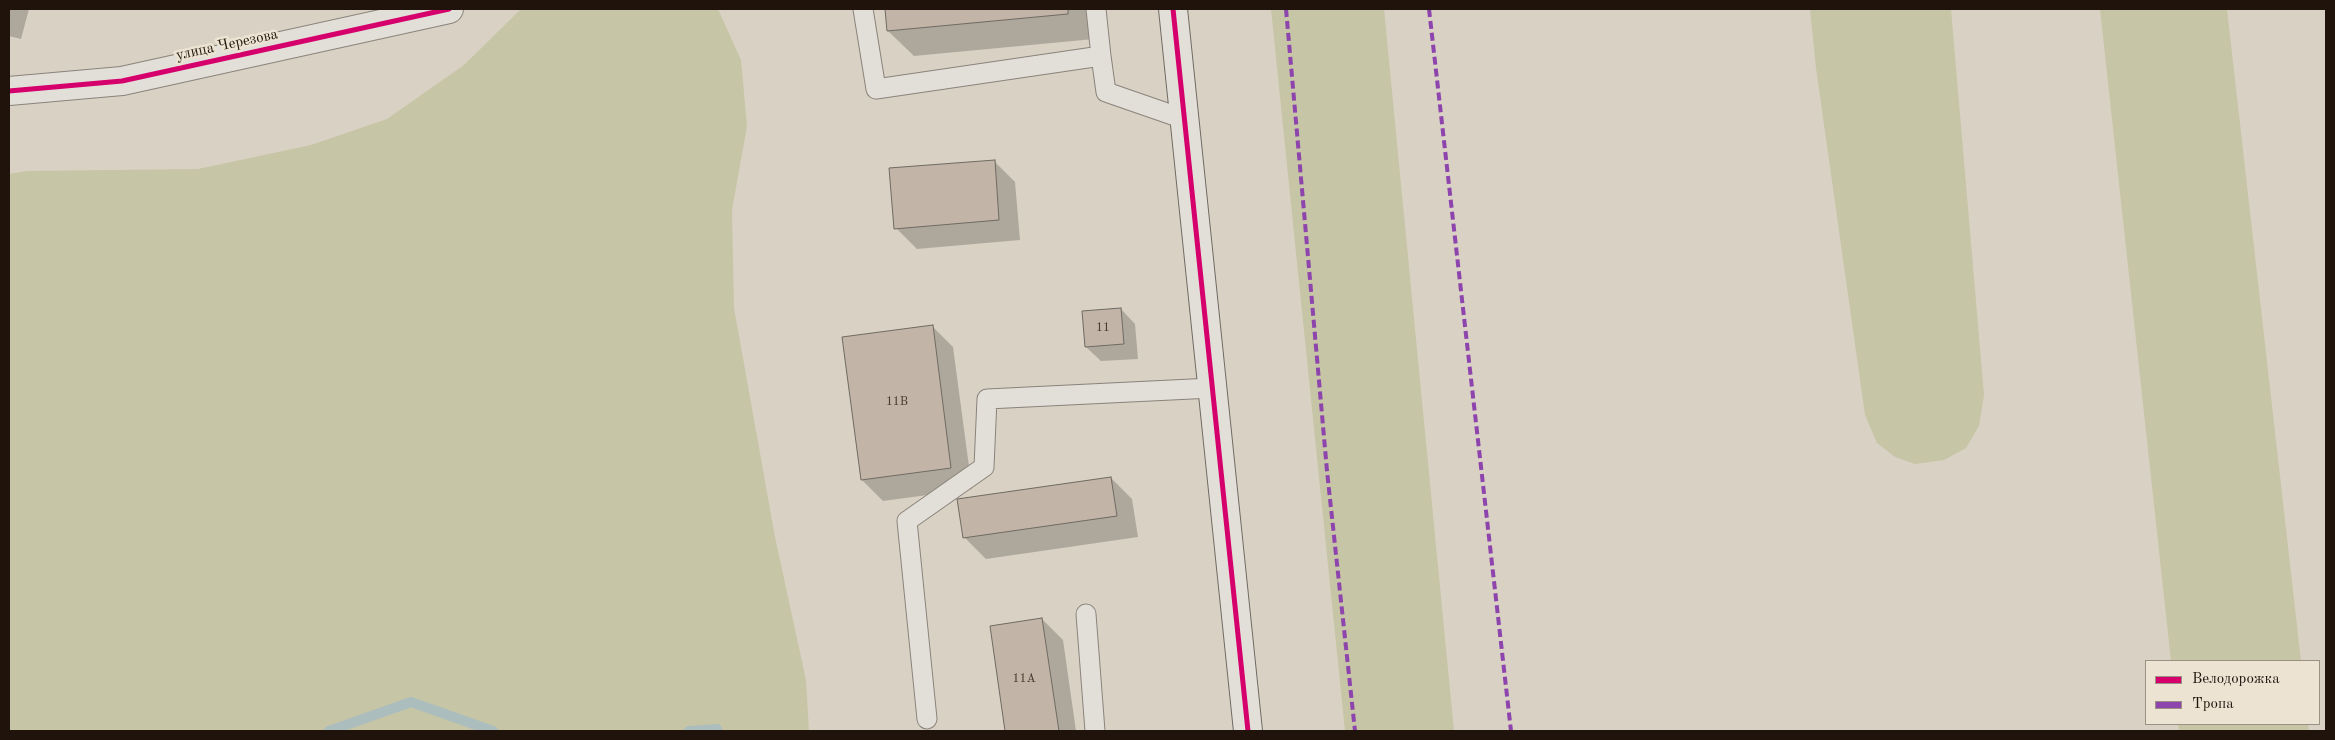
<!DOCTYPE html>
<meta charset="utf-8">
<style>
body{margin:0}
#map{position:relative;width:2335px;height:740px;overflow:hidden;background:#d9d1c4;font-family:"Old Standard TT",serif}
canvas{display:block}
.frame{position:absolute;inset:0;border:10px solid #1f130c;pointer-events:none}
.legend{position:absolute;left:2145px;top:660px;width:175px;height:65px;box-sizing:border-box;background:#ece3d3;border:1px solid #9a9083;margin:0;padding:6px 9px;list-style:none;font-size:15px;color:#1f130c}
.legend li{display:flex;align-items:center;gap:10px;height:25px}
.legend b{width:25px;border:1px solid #9a9083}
</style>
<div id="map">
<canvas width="2335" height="740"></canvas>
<div class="frame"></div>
<ul class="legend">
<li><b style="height:6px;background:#d6006c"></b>Велодорожка</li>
<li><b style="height:6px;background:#8e44ad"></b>Тропа</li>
</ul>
</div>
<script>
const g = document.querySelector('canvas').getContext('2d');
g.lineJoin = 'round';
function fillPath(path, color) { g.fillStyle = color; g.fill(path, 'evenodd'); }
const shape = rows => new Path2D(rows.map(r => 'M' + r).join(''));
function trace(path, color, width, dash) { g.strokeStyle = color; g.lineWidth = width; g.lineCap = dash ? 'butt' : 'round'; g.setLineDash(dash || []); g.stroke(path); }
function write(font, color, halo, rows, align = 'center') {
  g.font = font + ' "Old Standard TT",serif'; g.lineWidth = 5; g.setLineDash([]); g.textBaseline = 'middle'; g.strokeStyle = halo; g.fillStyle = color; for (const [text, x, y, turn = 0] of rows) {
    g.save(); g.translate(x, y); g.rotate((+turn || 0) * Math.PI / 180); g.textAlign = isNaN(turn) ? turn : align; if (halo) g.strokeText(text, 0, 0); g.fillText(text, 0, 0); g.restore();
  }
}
fillPath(shape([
 [521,9,718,9,741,60,747,126,732,210,734,308,775,537,806,680,809,731,9,731,9,174,27,171,198,169,311,145,387,119,464,65],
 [1271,9,1384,9,1454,731,1345,731],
 [1810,9,1951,9,1984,395,1979,426,1966,448,1944,460,1915,464,1895,457,1877,443,1865,415,1816,68],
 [2100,9,2227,9,2301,661,2171,661],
 [2178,724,2308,724,2309,731,2179,731]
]), '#c6c5a6');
fillPath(shape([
 [9,9,29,9,21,39,9,36],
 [886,9,1091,9,1094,39,914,56,888,31],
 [994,161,1015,182,1020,240,917,249,896,228],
 [1121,309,1135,324,1138,359,1101,361,1086,347],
 [932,326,953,347,972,489,883,501,862,480],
 [1111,478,1132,499,1138,537,986,559,965,538],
 [1042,619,1063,640,1076,731,1006,731,991,627]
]), '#0003');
trace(shape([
 [329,731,411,702,493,731],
 [689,731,717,729]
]), '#acbdbe', 10);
const building = shape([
 [885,9,1068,9,1068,14,887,31,885,9],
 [995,160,999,220,894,229,889,168,995,160],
 [1121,308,1124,344,1085,347,1082,311,1121,308],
 [933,325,951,468,861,480,842,337,933,325],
 [1111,477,1117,516,963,538,957,499,1111,477],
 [1042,618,1059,731,1005,731,990,626,1042,618]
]);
fillPath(building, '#c2b4a7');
trace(building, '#6f6a62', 1);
const lane = shape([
 [863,9,876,89,1101,56,1096,9],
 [1101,56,1106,92,1184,119],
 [1086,614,1095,731],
 [927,719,907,521,984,467,987,399,1212,388]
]);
const street = shape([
 [9,91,122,81,449,9]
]);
const secondary = shape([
 [1173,9,1248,731]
]);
trace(lane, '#89837b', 21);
trace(street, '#89837b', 30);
trace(secondary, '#6f6a62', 30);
trace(lane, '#e2dfd8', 19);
trace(street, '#e2dfd8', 28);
trace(secondary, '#e2dfd8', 28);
trace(shape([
 [1286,9,1327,471,1355,731],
 [1429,9,1511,731]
]), '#8e44ad', 4, [8, 4]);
trace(shape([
 [1173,9,1248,731],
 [9,91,122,81,449,9]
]), '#d6006c', 5);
write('12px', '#483b33', null, [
 ["11",1103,328],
 ["11В",897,402],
 ["11А",1024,679]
]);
write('15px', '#1f130c', '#ece3d3', [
 ["улица Черезова",227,45,-12]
]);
</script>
